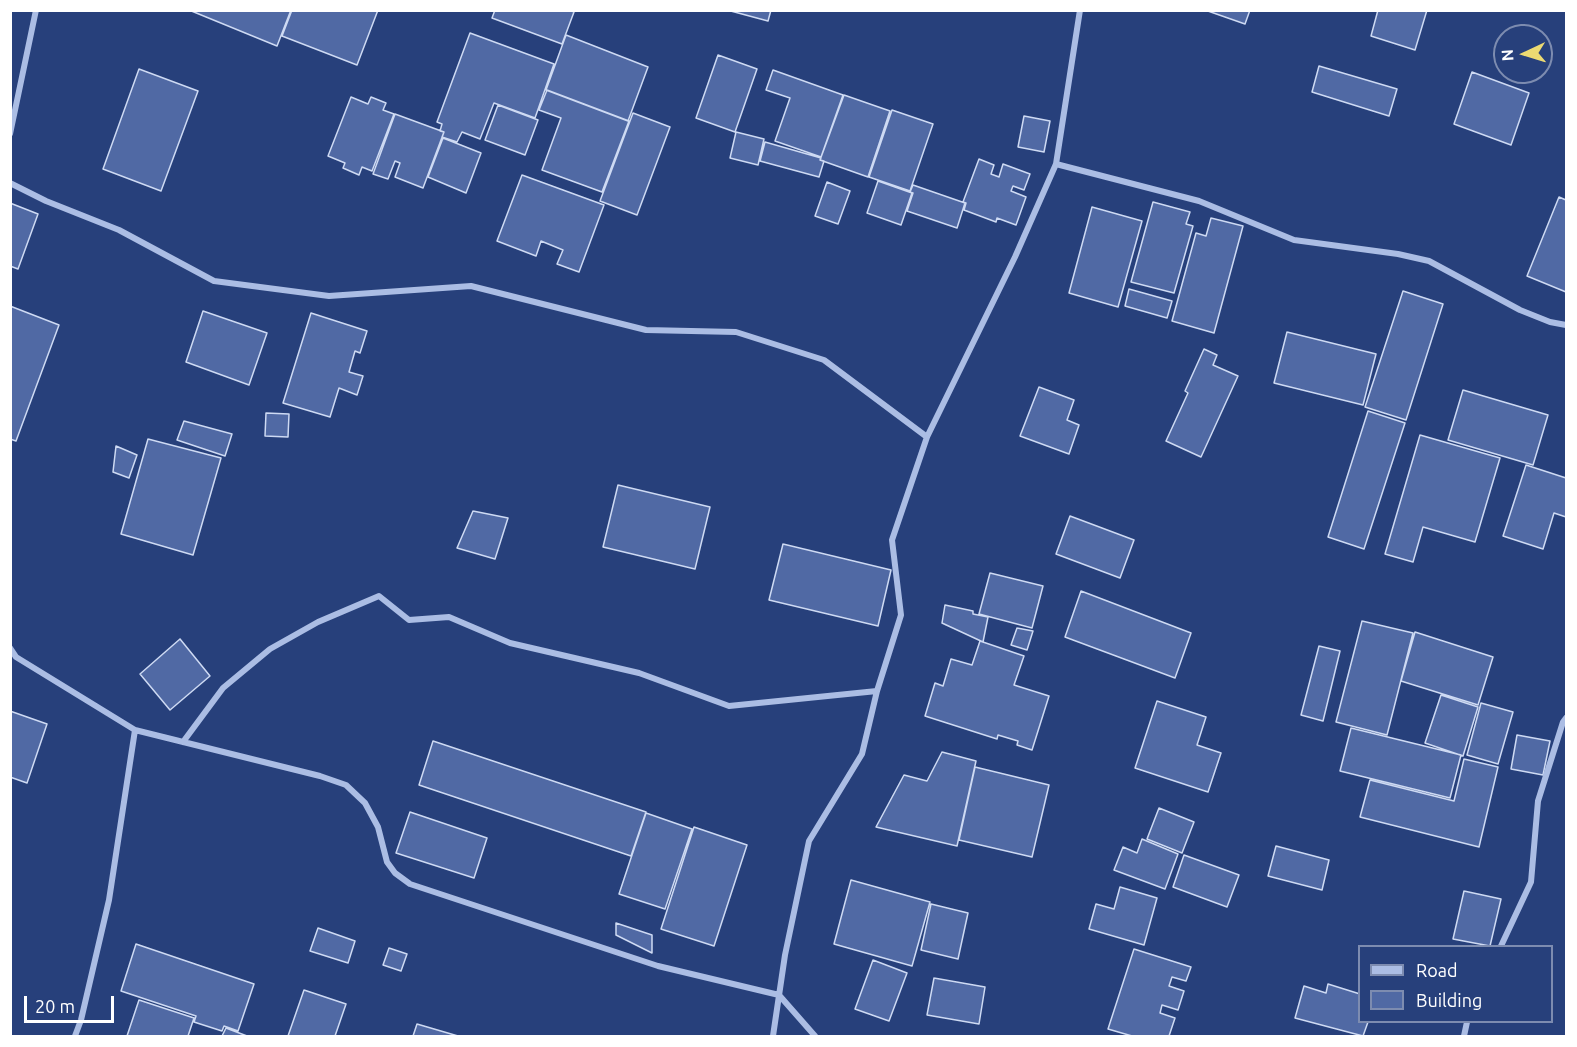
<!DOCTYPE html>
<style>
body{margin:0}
#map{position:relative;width:1577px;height:1047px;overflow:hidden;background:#27407b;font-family:Ubuntu,sans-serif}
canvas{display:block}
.frame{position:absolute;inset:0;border:12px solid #fff;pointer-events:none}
.legend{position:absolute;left:1358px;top:945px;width:195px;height:78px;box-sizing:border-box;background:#27407b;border:2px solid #7d8cb0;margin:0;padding:8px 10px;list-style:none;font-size:18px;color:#fff}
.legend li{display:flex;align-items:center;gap:12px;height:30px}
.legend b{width:30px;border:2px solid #7d8cb0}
.north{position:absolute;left:1493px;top:24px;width:60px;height:60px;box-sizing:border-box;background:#27407b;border:2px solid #7d8cb0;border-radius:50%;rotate:266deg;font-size:16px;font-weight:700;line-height:24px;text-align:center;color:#fff}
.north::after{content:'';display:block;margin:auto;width:21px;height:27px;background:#ecda72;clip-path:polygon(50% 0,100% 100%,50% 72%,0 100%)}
.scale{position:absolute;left:24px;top:996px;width:90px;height:27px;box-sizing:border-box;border:3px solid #fff;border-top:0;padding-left:8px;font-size:18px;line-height:21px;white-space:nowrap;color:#fff;-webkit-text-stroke:4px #27407b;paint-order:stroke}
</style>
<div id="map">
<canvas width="1577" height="1047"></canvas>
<div class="frame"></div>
<ul class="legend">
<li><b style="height:8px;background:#abbde4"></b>Road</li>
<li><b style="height:16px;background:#5069a4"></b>Building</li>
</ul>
<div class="north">N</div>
<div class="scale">20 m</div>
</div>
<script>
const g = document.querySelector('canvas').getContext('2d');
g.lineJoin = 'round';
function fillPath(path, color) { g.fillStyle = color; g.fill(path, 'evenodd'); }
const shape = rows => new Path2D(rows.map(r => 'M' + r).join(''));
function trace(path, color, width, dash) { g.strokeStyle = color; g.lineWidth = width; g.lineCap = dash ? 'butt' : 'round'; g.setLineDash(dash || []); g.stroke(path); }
const building = shape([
 [189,10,291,10,277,46,189,10],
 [292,10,378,10,357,65,282,36,292,10],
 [495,10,570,10,574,12,562,44,492,18,495,10],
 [727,10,771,10,768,21,727,10],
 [1205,10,1250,10,1245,24,1205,10],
 [1378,10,1427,10,1415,50,1371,36,1378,10],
 [470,33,554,64,535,118,494,103,480,139,462,132,457,142,442,137,444,132,440,131,442,124,437,122,470,33],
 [566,35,648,67,628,121,546,90,566,35],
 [718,55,757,69,735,132,696,118,718,55],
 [1319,66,1397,89,1389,116,1312,92,1319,66],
 [139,69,198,91,161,191,103,169,139,69],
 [773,70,843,95,821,157,775,141,790,98,766,90,773,70],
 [1472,72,1529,93,1511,145,1454,124,1472,72],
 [547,90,629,121,602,192,542,170,561,118,539,110,547,90],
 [844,95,890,111,868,177,820,160,844,95],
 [351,97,368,104,371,97,386,103,383,110,394,114,372,171,362,167,359,175,343,168,345,163,328,156,351,97],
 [498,105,538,120,525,155,485,140,498,105],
 [892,110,933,124,910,191,869,177,892,110],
 [633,113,670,127,637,215,600,201,633,113],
 [395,114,444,132,423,188,395,177,400,163,395,161,388,179,373,174,395,114],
 [1024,116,1050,121,1044,152,1018,147,1024,116],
 [736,132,764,139,758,165,730,158,736,132],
 [443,138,481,153,466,193,428,177,443,138],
 [765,142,821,158,820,160,824,161,819,177,760,161,765,142],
 [979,159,994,165,991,174,999,177,1003,164,1030,174,1024,190,1013,186,1011,191,1026,197,1016,225,997,218,996,222,964,210,966,203,963,202,979,159],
 [522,175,604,205,579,272,557,264,563,250,541,241,536,256,497,241,522,175],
 [878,181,912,193,901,225,867,213,878,181],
 [827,182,850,191,838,224,815,216,827,182],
 [913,185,965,203,957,228,907,211,913,193,910,192,913,185],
 [1559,197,1566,200,1566,292,1527,276,1559,197],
 [1153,202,1190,212,1186,224,1193,226,1174,293,1131,282,1153,202],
 [10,203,38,214,18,269,10,266,10,203],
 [1092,207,1142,221,1118,307,1069,293,1092,207],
 [1211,218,1243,226,1214,333,1172,321,1196,233,1206,236,1211,218],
 [1129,289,1172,301,1167,318,1125,306,1129,289],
 [1403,291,1443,304,1406,420,1365,407,1403,291],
 [10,306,59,325,16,441,10,439,10,306],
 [203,311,267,333,249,385,186,362,203,311],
 [311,313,367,331,360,353,355,351,349,372,363,376,357,395,339,388,330,417,283,403,311,313],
 [1287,332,1376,354,1363,405,1274,383,1287,332],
 [1204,349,1217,355,1213,365,1238,376,1201,457,1166,441,1188,393,1185,391,1204,349],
 [1039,387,1074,400,1067,420,1079,425,1069,454,1020,436,1039,387],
 [1463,390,1548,415,1533,465,1448,440,1463,390],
 [1368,411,1405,423,1364,549,1328,537,1368,411],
 [266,413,289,414,288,437,265,436,266,413],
 [184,421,232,434,225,456,177,440,184,421],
 [1420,435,1500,458,1475,542,1423,527,1413,562,1385,554,1420,435],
 [148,439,221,458,193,555,121,534,148,439],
 [116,446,137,455,129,478,113,472,116,446],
 [1526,465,1566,478,1566,517,1554,513,1543,549,1503,536,1526,465],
 [618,485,710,507,695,569,603,547,618,485],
 [473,511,508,518,495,559,457,548,473,511],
 [1070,516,1134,540,1120,578,1056,554,1070,516],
 [783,544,891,570,878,626,769,600,783,544],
 [990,573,1043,586,1032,628,979,614,990,573],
 [1081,591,1191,633,1175,678,1065,637,1081,591],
 [945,605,973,611,973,614,988,617,983,642,942,623,945,605],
 [1362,621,1413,633,1387,735,1336,722,1362,621],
 [1017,628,1033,631,1027,650,1011,645,1017,628],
 [1415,632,1493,657,1478,705,1401,681,1415,632],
 [180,639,210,676,170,710,140,674,180,639],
 [980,641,1024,656,1014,685,1049,696,1032,750,1017,745,1018,741,998,735,997,739,925,716,935,683,943,686,951,659,972,665,980,641],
 [1319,646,1340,651,1323,721,1301,715,1319,646],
 [1441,695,1478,707,1463,756,1425,743,1441,695],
 [1157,701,1206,717,1197,745,1221,753,1208,792,1135,768,1157,701],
 [1481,703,1513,712,1498,764,1467,755,1481,703],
 [10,711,47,724,27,783,10,777,10,711],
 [1351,728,1461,755,1450,798,1340,771,1351,728],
 [1517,735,1550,741,1543,775,1511,769,1517,735],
 [433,741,646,812,631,856,419,785,433,741],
 [942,752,976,761,957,846,876,827,904,775,927,781,942,752],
 [1464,759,1498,767,1479,847,1360,817,1370,780,1454,801,1464,759],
 [975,767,1049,785,1032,857,959,840,975,767],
 [1159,808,1194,822,1182,853,1147,839,1159,808],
 [410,812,487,838,474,878,396,853,410,812],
 [646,813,692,829,665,909,619,894,646,813],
 [694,827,747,845,714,946,661,929,694,827],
 [1142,839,1178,854,1165,889,1114,870,1123,847,1137,853,1142,839],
 [1276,846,1329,860,1322,890,1268,876,1276,846],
 [1184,855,1239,875,1227,907,1173,887,1184,855],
 [851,880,930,902,912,966,834,944,851,880],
 [1120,887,1157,898,1144,945,1089,929,1096,904,1114,909,1120,887],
 [1464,891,1501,899,1490,946,1453,939,1464,891],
 [931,904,968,913,958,959,921,950,931,904],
 [616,923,652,935,652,953,616,935,616,923],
 [318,928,355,941,348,963,310,951,318,928],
 [136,944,254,984,238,1031,224,1026,222,1031,194,1022,196,1016,121,991,136,944],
 [389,948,407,954,401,971,383,965,389,948],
 [1134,949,1191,967,1186,981,1172,977,1169,986,1184,991,1178,1010,1162,1005,1160,1013,1175,1018,1169,1036,1132,1036,1108,1029,1134,949],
 [873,960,907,973,889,1021,855,1009,873,960],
 [934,978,985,987,979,1024,927,1015,934,978],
 [1328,984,1360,994,1360,1022,1368,1022,1363,1036,1295,1018,1304,986,1326,993,1328,984],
 [304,990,346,1004,335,1036,288,1036,304,990],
 [139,1000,194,1018,188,1036,127,1036,139,1000],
 [417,1024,458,1036,413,1036,417,1024],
 [226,1028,247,1036,222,1036,226,1028]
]);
fillPath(building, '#5069a4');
trace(building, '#cedaf3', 1.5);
trace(shape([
 [10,134,36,10],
 [1056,164,1199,201,1294,240,1398,254,1429,261,1520,310,1550,322,1566,325],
 [10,183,46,201,119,230,214,281,329,296,471,286,646,330,736,332,824,360,927,437],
 [10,648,16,657,135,730,320,776,346,785,365,803,378,827,387,862,395,873,410,884,658,966,779,995,815,1036],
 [183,742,223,688,270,649,318,622,379,596,409,620,449,617,510,643,639,673,729,706,877,691],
 [1501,946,1531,882,1538,801,1563,722,1566,718],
 [75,1036,81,1020,109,900,135,730],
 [773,1036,785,955,809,841,862,754,877,691,901,615,892,540,927,437,1015,257,1056,164,1080,10],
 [1464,1036,1467,1022]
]), '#abbde4', 6);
</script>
